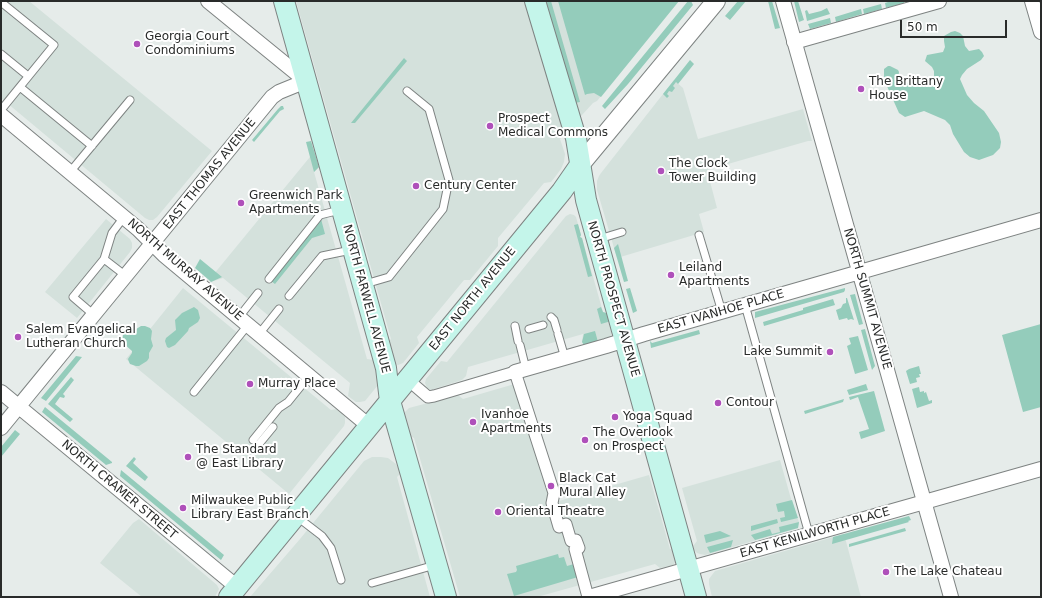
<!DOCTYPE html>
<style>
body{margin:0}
#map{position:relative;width:1042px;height:598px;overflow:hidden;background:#e6ecea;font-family:"DejaVu Sans",sans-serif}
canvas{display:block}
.frame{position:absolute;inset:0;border:2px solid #292b2a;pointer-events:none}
.scale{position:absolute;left:900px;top:20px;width:107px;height:18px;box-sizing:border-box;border:2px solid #292b2a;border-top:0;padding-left:5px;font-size:12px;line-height:14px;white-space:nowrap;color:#292b2a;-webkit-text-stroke:3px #fff;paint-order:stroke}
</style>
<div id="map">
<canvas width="1042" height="598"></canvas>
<div class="frame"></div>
<div class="scale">50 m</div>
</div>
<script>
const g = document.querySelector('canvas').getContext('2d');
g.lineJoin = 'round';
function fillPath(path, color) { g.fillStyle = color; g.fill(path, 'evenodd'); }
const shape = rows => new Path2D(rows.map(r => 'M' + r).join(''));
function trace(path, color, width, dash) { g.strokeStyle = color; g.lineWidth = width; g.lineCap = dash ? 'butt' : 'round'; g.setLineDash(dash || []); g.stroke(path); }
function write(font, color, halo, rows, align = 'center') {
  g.font = font + ' "DejaVu Sans",sans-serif'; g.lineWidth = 4; g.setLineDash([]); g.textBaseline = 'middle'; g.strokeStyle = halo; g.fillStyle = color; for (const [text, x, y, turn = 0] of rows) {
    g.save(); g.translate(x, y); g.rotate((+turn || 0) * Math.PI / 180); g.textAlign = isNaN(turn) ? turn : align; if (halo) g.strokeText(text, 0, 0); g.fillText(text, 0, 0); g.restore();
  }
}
fillPath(shape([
 [1,1,29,1,212,151,157,217,153,220,149,220,145,218,1,98],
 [296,1,679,1,597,101,593,103,560,139,565,154,564,162,561,169,555,177,551,182,544,183,498,238,498,246,470,280,464,280,417,337,419,343,403,363,398,365,395,364,387,343,391,339],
 [674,80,683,88,698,139,803,109,812,141,808,141,707,170,717,208,699,214,704,232,617,258,597,190,597,181,599,176,601,173],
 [314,152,319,167,314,172,367,359,374,360,378,380,378,385,365,401,360,402,356,402,348,396,350,383,223,278,211,282,209,280],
 [570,214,574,215,576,217,581,235,580,237,582,238,603,312,609,314,613,330,610,337,605,340,584,345,582,342,583,334,468,367,466,376,462,380,434,389,432,390,427,388,425,383,426,379,441,361,447,362,566,216],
 [106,219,130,239,132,243,132,248,130,252,77,318,45,292],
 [183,288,331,410,337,409,342,413,345,417,345,423,344,426,289,494,126,359],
 [525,381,559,501,649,475,670,549,676,551,677,560,673,565,660,568,655,564,537,597,460,597,414,438,410,436,404,416,404,413,409,408,458,395,463,399,518,383],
 [372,457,381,457,388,458,396,464,401,473,397,477,430,597,250,597,300,539,364,461],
 [780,460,795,513,796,514,799,522,798,528,705,555,700,554,697,553,694,550,693,546,697,541,682,488],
 [139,519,217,585,219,589,215,597,142,597,100,563,133,523],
 [844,534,861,597,712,597,709,584,709,579,715,571]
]), '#d4e1dc');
fillPath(shape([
 [546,1,551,1,580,102,575,103],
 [558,1,679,1,601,97,594,93,587,94,585,95],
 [688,1,691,1,693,5,628,84,605,109,602,106],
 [738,1,746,1,730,20,725,16],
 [768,1,772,1,780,28,775,29],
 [794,1,798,1,804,20,799,22],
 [891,1,904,1,904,3,886,8,885,3],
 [881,4,882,9,864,14,863,9],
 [827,8,830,14,807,21,805,11,807,10,809,14,821,11],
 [861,9,862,14,836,22,835,17],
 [830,18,831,23,810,29,808,24],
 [955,31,960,33,963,36,965,46,969,51,979,49,982,52,984,56,981,60,967,69,962,75,960,79,967,95,974,103,984,111,999,133,1001,142,1000,148,993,155,979,160,970,157,964,152,953,134,950,125,945,120,924,111,905,117,899,113,886,84,884,76,884,69,888,66,890,66,898,70,899,72,898,79,902,81,908,83,918,82,924,80,931,79,934,76,934,71,932,67,925,61,927,55,943,52,945,47,944,41,944,36,951,32],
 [404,58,407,61,355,123,351,123],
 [690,60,694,64,678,84,676,82,673,86,675,88,672,92,669,91,667,94,669,96,667,98,663,94],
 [281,106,283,106,284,109,280,111,254,142,252,140,278,109],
 [311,141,319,167,314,172,306,142],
 [321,219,325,234,312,238,275,284,271,281],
 [578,224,581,235,580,237,582,238,592,276,588,277,574,225],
 [618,244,628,281,624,282,614,248],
 [200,259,222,277,211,282,209,280,195,268],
 [630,288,637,311,633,313,626,289],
 [845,288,845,290,844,292,755,318,755,312],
 [855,294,863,324,859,325,850,295],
 [846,298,847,298,854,320,851,319,848,320,847,318,839,320,836,310,841,308,843,304,846,303],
 [833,299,835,305,764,326,763,322,803,310,803,308],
 [194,307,198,310,200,318,198,322,189,328,188,331,175,345,169,348,167,347,165,341,166,338,176,330,175,320,182,313],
 [601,307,603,312,609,314,611,321,601,324,597,309],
 [1041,324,1041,407,1023,412,1002,335],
 [141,326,145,326,150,328,152,331,151,339,153,346,149,353,149,358,147,361,139,366,136,366,130,364,129,362,128,359,132,353,132,351,123,343,122,339,124,332,129,330,133,331],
 [865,329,875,366,872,370,861,330],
 [699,330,700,334,651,348,650,341,652,343],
 [595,331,598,342,584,345,582,342,584,334],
 [858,336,868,370,855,374,847,346,851,344,849,338],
 [76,356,82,357,46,401,41,398],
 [919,366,921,374,919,374,920,377,916,378,917,382,910,384,906,371,909,369],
 [71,377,74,380,63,394,65,396,64,398,60,397,55,404,73,419,70,422,48,404],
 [866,384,868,390,849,395,847,390],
 [919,387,920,392,924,391,924,393,926,392,929,401,932,400,932,403,917,408,912,389],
 [874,391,885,431,861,439,859,432,869,429,858,397,850,400,849,397],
 [844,399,843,402,805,414,804,411],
 [45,407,112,462,112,463,106,465,42,412],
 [15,430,20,434,1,457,1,447],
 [134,457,136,459,133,463,148,477,145,481,126,466],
 [121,470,224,555,221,560,120,476],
 [792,500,798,518,781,522,780,518,785,517,784,511,778,512,776,504],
 [909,516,911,520,908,521,909,522,832,544,833,537],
 [777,519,778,523,751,531,751,526],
 [799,522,798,528,755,540,751,535,770,529,772,534,780,532,779,527],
 [905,528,906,531,849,547,849,544],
 [720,531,731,536,706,543,704,535],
 [733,540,731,547,710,553,707,547],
 [558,554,559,558,564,557,567,566,574,564,578,577,514,596,507,574,516,572,517,570,516,566]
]), '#94ccbb');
const service = shape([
 [1,2,54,45,1,110],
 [1,54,28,76],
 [20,87,92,146],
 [70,172,130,100],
 [124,217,112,233,104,259,126,276],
 [699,235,722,312],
 [599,239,622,232],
 [269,279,320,215,340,210],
 [365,284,389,277,443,209,449,180,429,109,407,91],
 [289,296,322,256,351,250],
 [745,305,809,534],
 [94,315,73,297,104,259],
 [239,317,258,293],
 [551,317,554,320,557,330],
 [515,326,518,341],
 [529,329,543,325],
 [259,334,279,309],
 [558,334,565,358],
 [520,345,526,369],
 [194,392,248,325],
 [253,440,279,408,288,402,309,376],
 [259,444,273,427],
 [296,516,322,536,331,548,341,580],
 [372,583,435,565]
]);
const pedestrian = shape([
 [407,379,428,397,434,396,515,372,554,493,552,503,559,527,566,524,571,541],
 [576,540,579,548,575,549,588,597]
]);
const minor = shape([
 [783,1,951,597],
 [1032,1,1041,32],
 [794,42,939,1],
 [1,115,138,229,164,255,369,426],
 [515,372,606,346,644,334,1041,220],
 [1,392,237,587],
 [1,428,272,97,279,92,306,81,208,1],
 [589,597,1041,469]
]);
const tertiary = shape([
 [580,165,716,1]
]);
const secondary = shape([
 [284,1,386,368,390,401,446,597],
 [535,1,576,138,586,200,696,597],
 [229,597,562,191,580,165]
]);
trace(service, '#7e8382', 9);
trace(pedestrian, '#7e8382', 13);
trace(minor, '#7e8382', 16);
trace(tertiary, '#7e8382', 20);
trace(secondary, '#7e8382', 22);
trace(service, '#fff', 7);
trace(pedestrian, '#fff', 11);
trace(minor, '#fff', 14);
trace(tertiary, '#fff', 18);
trace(secondary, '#c4f5ea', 20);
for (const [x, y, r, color] of [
 [137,44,4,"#af50ba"],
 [861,89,4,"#af50ba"],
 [490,126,4,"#af50ba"],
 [661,171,4,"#af50ba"],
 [416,186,4,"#af50ba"],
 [241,203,4,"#af50ba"],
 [671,275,4,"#af50ba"],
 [18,337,4,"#af50ba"],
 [830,352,4,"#af50ba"],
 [250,384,4,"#af50ba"],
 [718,403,4,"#af50ba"],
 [615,417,4,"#af50ba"],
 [473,422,4,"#af50ba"],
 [585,440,4,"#af50ba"],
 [188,457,4,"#af50ba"],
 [551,486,4,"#af50ba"],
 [183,508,4,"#af50ba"],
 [498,512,4,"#af50ba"],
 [886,572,4,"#af50ba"]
]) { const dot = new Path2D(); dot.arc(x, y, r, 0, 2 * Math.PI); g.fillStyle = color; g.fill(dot); trace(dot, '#fff', 1.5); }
write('12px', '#292b2a', '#fff', [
 ["Georgia Court",145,37],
 ["Condominiums",145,51],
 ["The Brittany",869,82],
 ["House",869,96],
 ["Prospect",498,119],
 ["Medical Commons",498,133],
 ["The Clock",669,164],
 ["Tower Building",669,178],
 ["Century Center",424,186],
 ["Greenwich Park",249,196],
 ["Apartments",249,210],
 ["Leiland",679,268],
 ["Apartments",679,282],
 ["Salem Evangelical",26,330],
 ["Lutheran Church",26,344],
 ["Lake Summit",822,352,"right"],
 ["Murray Place",258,384],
 ["Contour",726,403],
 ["Ivanhoe",481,415],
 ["Apartments",481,429],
 ["Yoga Squad",623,417],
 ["The Overlook",593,433],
 ["on Prospect",593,447],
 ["The Standard",196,450],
 ["@ East Library",196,464],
 ["Black Cat",559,479],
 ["Mural Alley",559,493],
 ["Milwaukee Public",191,501],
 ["Library East Branch",191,515],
 ["Oriental Theatre",506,512],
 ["The Lake Chateau",894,572]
], 'left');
write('12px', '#292b2a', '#fff', [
 ["EAST THOMAS AVENUE",210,174,-51],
 ["NORTH MURRAY AVENUE",185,270,41],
 ["NORTH FARWELL AVENUE",366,299,75],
 ["EAST NORTH AVENUE",473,299,-51],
 ["NORTH PROSPECT AVENUE",613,299,74],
 ["NORTH SUMMIT AVENUE",867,299,74],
 ["EAST IVANHOE PLACE",721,312,-16],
 ["NORTH CRAMER STREET",119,490,40],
 ["EAST KENILWORTH PLACE",815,533,-16]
]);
</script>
